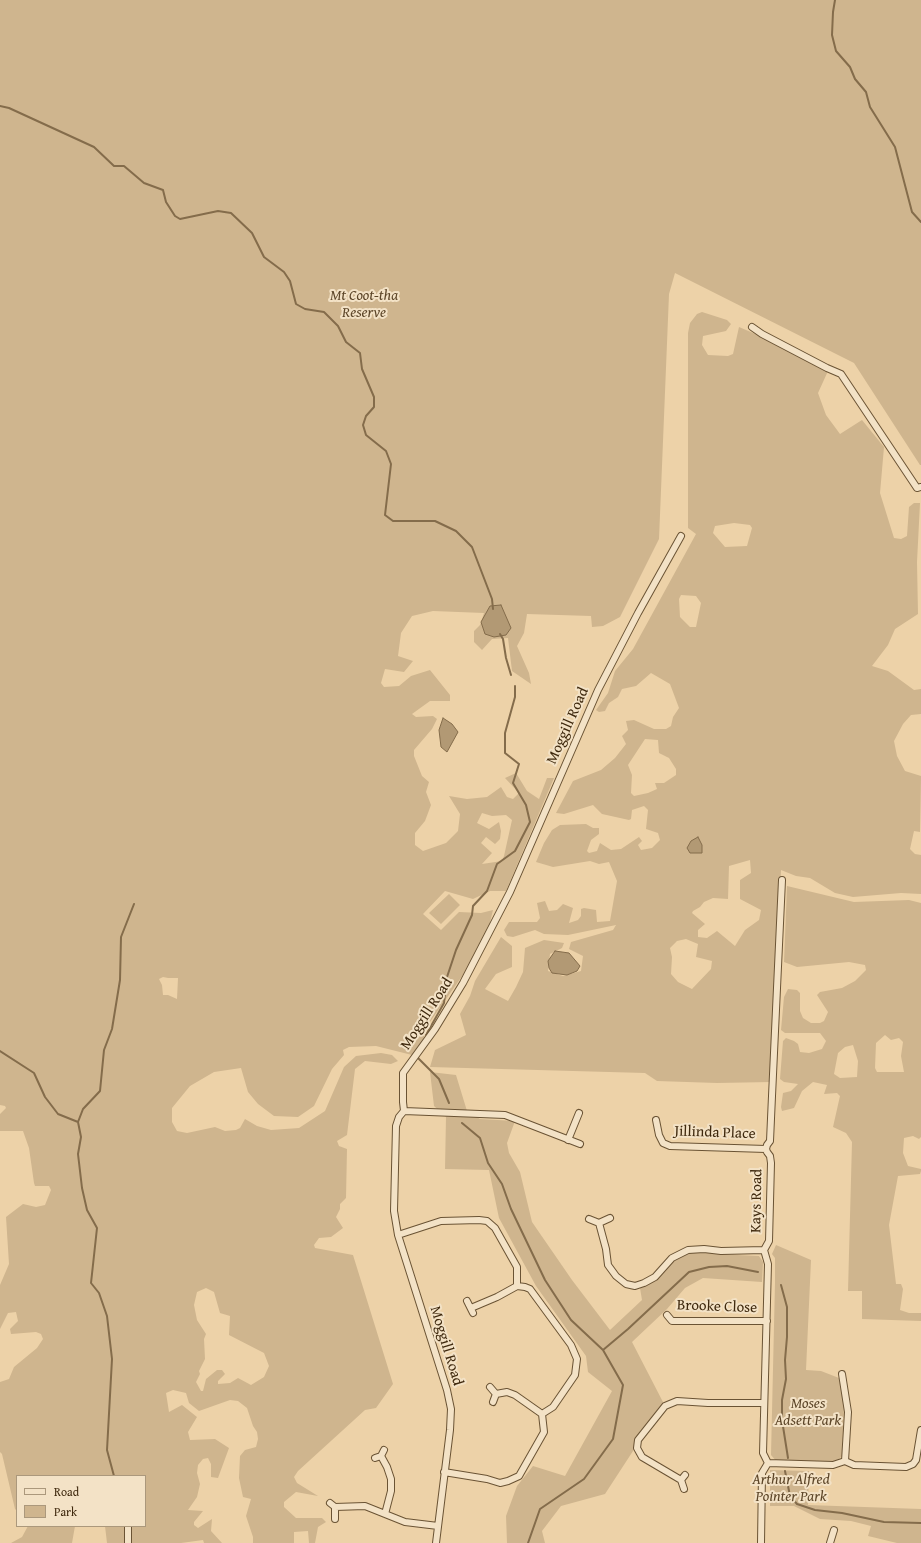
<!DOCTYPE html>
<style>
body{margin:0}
#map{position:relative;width:921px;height:1543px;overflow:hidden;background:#edd2a8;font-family:"Gentium Book Plus",serif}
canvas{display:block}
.legend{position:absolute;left:16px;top:1475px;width:130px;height:52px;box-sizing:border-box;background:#f3e2c6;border:1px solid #ab987c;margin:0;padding:5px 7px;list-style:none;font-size:12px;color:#3f290e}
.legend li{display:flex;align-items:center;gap:8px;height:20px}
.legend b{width:20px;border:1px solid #ab987c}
</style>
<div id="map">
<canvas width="921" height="1543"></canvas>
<ul class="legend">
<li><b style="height:5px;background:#f3e2c6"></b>Road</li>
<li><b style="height:11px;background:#cfb58e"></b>Park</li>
</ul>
</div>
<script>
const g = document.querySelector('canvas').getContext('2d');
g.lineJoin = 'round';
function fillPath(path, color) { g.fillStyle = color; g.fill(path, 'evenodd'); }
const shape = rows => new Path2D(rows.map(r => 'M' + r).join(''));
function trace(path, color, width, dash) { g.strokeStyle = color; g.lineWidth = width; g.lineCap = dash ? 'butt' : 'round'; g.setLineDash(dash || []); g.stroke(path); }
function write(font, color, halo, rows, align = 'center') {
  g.font = font + ' "Gentium Book Plus",serif'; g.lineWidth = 4; g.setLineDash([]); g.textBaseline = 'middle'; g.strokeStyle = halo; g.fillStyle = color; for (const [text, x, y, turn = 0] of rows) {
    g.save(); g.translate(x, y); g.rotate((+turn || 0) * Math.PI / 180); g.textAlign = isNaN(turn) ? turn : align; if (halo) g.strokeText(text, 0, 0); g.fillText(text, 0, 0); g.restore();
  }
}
fillPath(shape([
 [0,0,921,0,921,465,920,465,854,363,675,273,669,294,659,539,620,617,603,626,592,627,591,616,527,614,524,633,517,646,529,673,531,684,512,671,508,638,492,639,482,650,474,642,474,631,480,625,484,613,433,611,412,616,401,633,398,656,413,661,404,672,385,669,381,683,384,687,399,686,411,676,430,670,450,695,450,701,430,701,412,714,416,717,433,716,437,719,432,729,414,750,414,756,422,776,429,782,426,792,431,805,425,821,415,833,415,845,423,851,446,843,458,831,460,814,449,796,467,799,487,797,501,787,507,797,513,799,519,793,505,778,516,773,527,791,539,799,547,778,554,778,506,891,490,891,473,899,445,891,423,914,441,930,459,912,481,913,493,910,487,935,472,962,425,1029,424,1039,412,1055,376,1046,349,1047,343,1050,344,1055,332,1069,314,1106,298,1117,274,1116,258,1104,248,1092,241,1068,214,1072,190,1086,172,1108,172,1122,177,1131,187,1133,215,1127,225,1131,236,1130,240,1128,245,1119,257,1126,271,1130,299,1128,325,1111,344,1067,356,1056,381,1053,392,1055,398,1061,391,1064,365,1061,355,1069,347,1135,337,1141,339,1146,347,1149,346,1198,340,1204,340,1209,336,1217,343,1228,331,1237,319,1238,314,1245,315,1248,353,1255,393,1384,376,1408,365,1410,298,1471,294,1477,297,1483,318,1496,296,1492,284,1502,284,1507,296,1518,322,1518,326,1522,318,1527,315,1543,309,1543,308,1531,294,1532,294,1543,253,1543,253,1537,246,1516,251,1499,243,1497,239,1478,240,1456,245,1450,256,1447,258,1439,257,1432,253,1426,247,1408,238,1401,230,1400,199,1411,189,1403,186,1393,173,1390,166,1393,169,1412,182,1405,197,1417,188,1432,190,1440,215,1439,229,1448,218,1478,211,1477,211,1464,208,1458,203,1459,198,1465,197,1473,200,1484,197,1497,188,1510,203,1511,194,1522,194,1525,198,1528,212,1519,211,1531,222,1543,204,1543,203,1540,181,1543,131,1543,127,1541,126,1543,107,1543,105,1526,145,1526,145,1476,17,1476,17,1511,15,1509,2,1454,0,1452,0,1382,9,1379,14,1367,37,1348,43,1339,41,1334,36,1332,11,1334,10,1329,18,1321,16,1312,8,1313,0,1329,0,1285,9,1264,6,1217,23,1204,36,1207,45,1205,51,1190,49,1186,35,1186,34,1183,29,1148,23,1131,0,1131,0,1114,6,1108,5,1106,0,1105],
 [482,813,492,816,506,815,512,820,504,856,502,861,482,864,492,853,481,843,486,837,495,844,500,839,501,831,499,822,489,829,477,823],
 [163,977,168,978,178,978,177,999,168,995,163,995,162,985,159,979],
 [206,1288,214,1292,220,1313,230,1316,229,1335,264,1353,269,1366,264,1377,251,1385,238,1378,230,1383,218,1384,218,1381,225,1374,222,1370,217,1370,206,1379,203,1391,201,1391,196,1382,200,1374,199,1371,205,1359,204,1339,206,1334,197,1320,194,1305,197,1292],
 [702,312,727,320,731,324,726,331,703,336,702,345,708,355,728,356,733,354,739,327,779,344,828,371,818,393,826,415,840,434,862,420,884,447,880,493,894,538,901,539,907,536,909,507,914,503,920,503,917,562,918,614,895,629,888,645,872,666,888,671,914,690,921,689,921,714,911,715,903,724,894,741,897,756,905,771,921,776,920,832,914,831,910,849,915,854,921,855,921,894,901,893,853,897,835,893,810,878,796,876,781,870,771,1082,717,1083,657,1081,645,1073,430,1067,435,1050,466,1035,460,1014,470,996,475,981,501,937,512,946,512,967,496,974,485,989,508,1001,516,987,523,972,525,948,544,940,564,943,562,948,550,954,548,971,563,976,581,971,583,956,569,949,571,942,613,930,616,925,568,935,544,934,535,930,513,937,507,936,504,930,509,922,537,922,540,918,537,903,545,901,549,911,557,910,563,904,573,908,569,923,578,920,581,916,581,909,584,908,596,910,597,922,610,921,617,881,609,862,599,864,590,861,553,867,536,862,544,843,552,830,560,825,586,824,593,828,599,828,599,834,591,840,587,851,589,853,597,851,600,843,611,850,621,849,639,837,642,841,638,845,641,850,652,848,660,840,658,833,646,829,648,810,644,806,632,810,631,819,629,820,602,814,593,805,564,814,556,813,573,781,601,770,615,758,626,744,622,736,628,730,626,721,634,720,654,729,666,729,671,726,673,717,679,708,670,684,651,673,636,686,622,689,618,697,609,703,605,711,599,712,596,710,608,693,615,671,633,649,696,534,688,528,688,333,690,323,697,314],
 [734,523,750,525,752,528,747,546,725,547,713,533,715,526],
 [681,595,696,596,701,603,696,627,690,627,680,617,679,599],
 [645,739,658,740,659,753,669,758,676,769,676,775,664,783,655,783,657,789,648,793,634,796,631,793,632,775,628,765],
 [750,860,751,873,740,880,740,899,761,910,759,920,745,930,735,946,717,931,707,938,698,937,698,930,705,924,692,913,693,911,700,907,704,902,713,898,728,899,729,866],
 [686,939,698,944,696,957,712,961,711,969,692,989,678,982,671,974,672,957,670,948,677,941],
 [787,886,854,902,909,900,921,903,921,1137,919,1139,913,1136,904,1138,903,1153,908,1166,921,1169,921,1171,920,1174,898,1176,889,1225,896,1284,901,1284,903,1289,900,1310,909,1313,921,1313,921,1321,862,1319,862,1291,848,1291,852,1142,846,1133,833,1127,840,1096,837,1093,824,1094,827,1085,813,1082,802,1091,794,1108,782,1111,781,1107,783,1093,791,1091,798,1084,784,1082,780,1079,783,1041,786,1038,794,1041,798,1044,800,1052,809,1053,822,1049,826,1041,820,1033,785,1033,781,1030,784,997,788,989,797,990,800,993,800,1011,803,1018,811,1023,820,1023,824,1021,828,1012,817,995,820,992,842,988,855,981,866,970,865,965,849,962,797,967,784,962],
 [885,1035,891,1040,899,1038,903,1042,901,1056,904,1072,877,1072,875,1068,876,1043],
 [853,1045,858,1061,857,1077,840,1078,834,1074,838,1053,845,1047],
 [449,894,460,905,441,924,429,913],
 [430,1072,456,1075,467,1111,480,1119,515,1121,507,1143,509,1153,520,1172,532,1222,572,1280,610,1330,642,1300,640,1288,647,1285,657,1278,673,1260,687,1253,702,1251,715,1254,759,1256,763,1262,762,1282,703,1278,685,1288,667,1309,632,1342,664,1404,639,1433,633,1451,605,1494,561,1506,542,1531,545,1543,507,1543,506,1516,517,1486,533,1466,565,1476,612,1391,588,1372,586,1356,536,1286,499,1218,489,1170,445,1169,446,1117,434,1106],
 [776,1245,811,1260,806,1370,821,1371,839,1378,844,1407,842,1456,836,1462,777,1462,771,1455,775,1283,775,1258,772,1254],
 [770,1470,809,1471,808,1505,921,1509,921,1543,897,1543,868,1536,871,1526,851,1521,820,1519,794,1506,770,1506],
 [28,1526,75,1526,72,1543,11,1543,22,1537]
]), '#cfb58e');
const water = shape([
 [501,605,511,628,506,635,494,637,485,634,481,622,490,606,501,605],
 [443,718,452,724,458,732,447,752,441,747,439,730,443,718],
 [698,837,702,845,702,853,690,853,687,848,691,841,698,837],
 [555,951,569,953,580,966,577,971,567,975,552,973,549,968,548,961,555,951]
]);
fillPath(water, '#b29974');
trace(water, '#846c4b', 1);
trace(shape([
 [835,0,833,12,832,35,836,51,850,67,855,79,866,92,870,107,895,147,912,212,921,222],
 [0,106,9,108,94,147,114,166,124,166,144,183,163,190,166,202,175,216,180,219,218,211,231,213,252,233,264,257,284,272,290,281,296,304,305,309,324,312,338,326,346,342,360,353,362,369,374,397,374,407,366,416,363,425,366,435,386,451,391,464,385,515,393,521,435,521,456,531,472,547,492,599,493,609],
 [500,634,503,639,506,658,511,675],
 [426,1035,444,1003,447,977,456,950,472,915,473,906,487,891,497,864,515,851,530,822,526,805,513,783,519,764,505,753,505,733,515,697,515,686],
 [0,1051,34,1073,45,1097,58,1114,78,1122],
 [417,1057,439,1079,449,1103],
 [462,1123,480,1138,488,1163,502,1184,511,1209,545,1280,571,1320,603,1350,623,1385,613,1439,584,1479,540,1509,528,1543],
 [781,1285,787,1307,787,1337,785,1360,786,1379,782,1400,782,1420,788,1458],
 [603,1350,628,1329,689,1272,709,1267,727,1266,758,1272],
 [785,1471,790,1496,797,1504,815,1510,842,1513,884,1522,921,1523],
 [114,1476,107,1450,112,1359,107,1316,99,1293,91,1283,97,1228,87,1210,82,1188,78,1154,81,1137,78,1122,83,1109,100,1091,104,1050,112,1029,120,980,121,937,134,904]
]), '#846c4b', 2);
const minor = shape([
 [752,327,762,334,827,368,841,374,917,488,921,487],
 [404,1111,403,1102,403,1073,435,1029,463,983,510,892,598,690,638,613,681,536],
 [404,1111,399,1117,396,1126,394,1211,398,1235,447,1390,451,1409,450,1430,436,1543],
 [404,1111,505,1115,580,1144],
 [656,1120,659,1135,663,1143,670,1146,766,1149],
 [568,1140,579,1113],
 [589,1219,599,1223,610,1218],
 [599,1223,606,1249,608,1265,616,1276,626,1284,635,1286,644,1283,655,1277,672,1258,688,1250,704,1249,721,1251,764,1250],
 [398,1235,441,1221,479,1220,487,1221,495,1228,517,1267,517,1286,525,1287,530,1289,571,1345,577,1359,575,1375,553,1407,542,1414,544,1432,519,1476,508,1481,500,1483,487,1479,444,1472],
 [467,1301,473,1313],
 [471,1308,497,1297,517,1286],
 [667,1315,672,1321,767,1321],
 [842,1374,848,1412,845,1461],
 [490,1387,496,1394,493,1402],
 [496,1394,507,1392,515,1395,542,1414],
 [381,1456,387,1467,391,1479,391,1491,385,1514],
 [375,1458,381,1456,384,1450],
 [768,1463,833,1465,845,1461,854,1465,906,1467,913,1464,916,1460,921,1430],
 [681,1480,642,1457,637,1448,638,1440,665,1406,677,1401,708,1403,764,1403],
 [684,1489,681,1480,685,1475],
 [330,1503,335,1507,335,1519],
 [335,1507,365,1506,405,1522,438,1526],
 [128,1526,128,1543],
 [761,1543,762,1473,768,1463,763,1453,768,1264,764,1250,769,1241,771,1163,770,1156,767,1152,766,1149,767,1145,770,1141,772,1096,782,880],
 [830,1543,834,1530]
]);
trace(minor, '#6a5334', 8);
trace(minor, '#f3e2c6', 6);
write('italic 15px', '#5c4528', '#f3e2c6', [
 ["Mt Coot-tha",364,296],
 ["Reserve",364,313],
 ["Moses",808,1404],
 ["Adsett Park",808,1421],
 ["Arthur Alfred",791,1480],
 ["Pointer Park",791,1497]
]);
write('15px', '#3f290e', '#f3e2c6', [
 ["Moggill Road",568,726,-66],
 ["Moggill Road",427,1014,-57],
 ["Jillinda Place",715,1133,2],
 ["Kays Road",757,1201,-89],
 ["Brooke Close",717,1307,2],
 ["Moggill Road",446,1346,73]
]);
</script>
